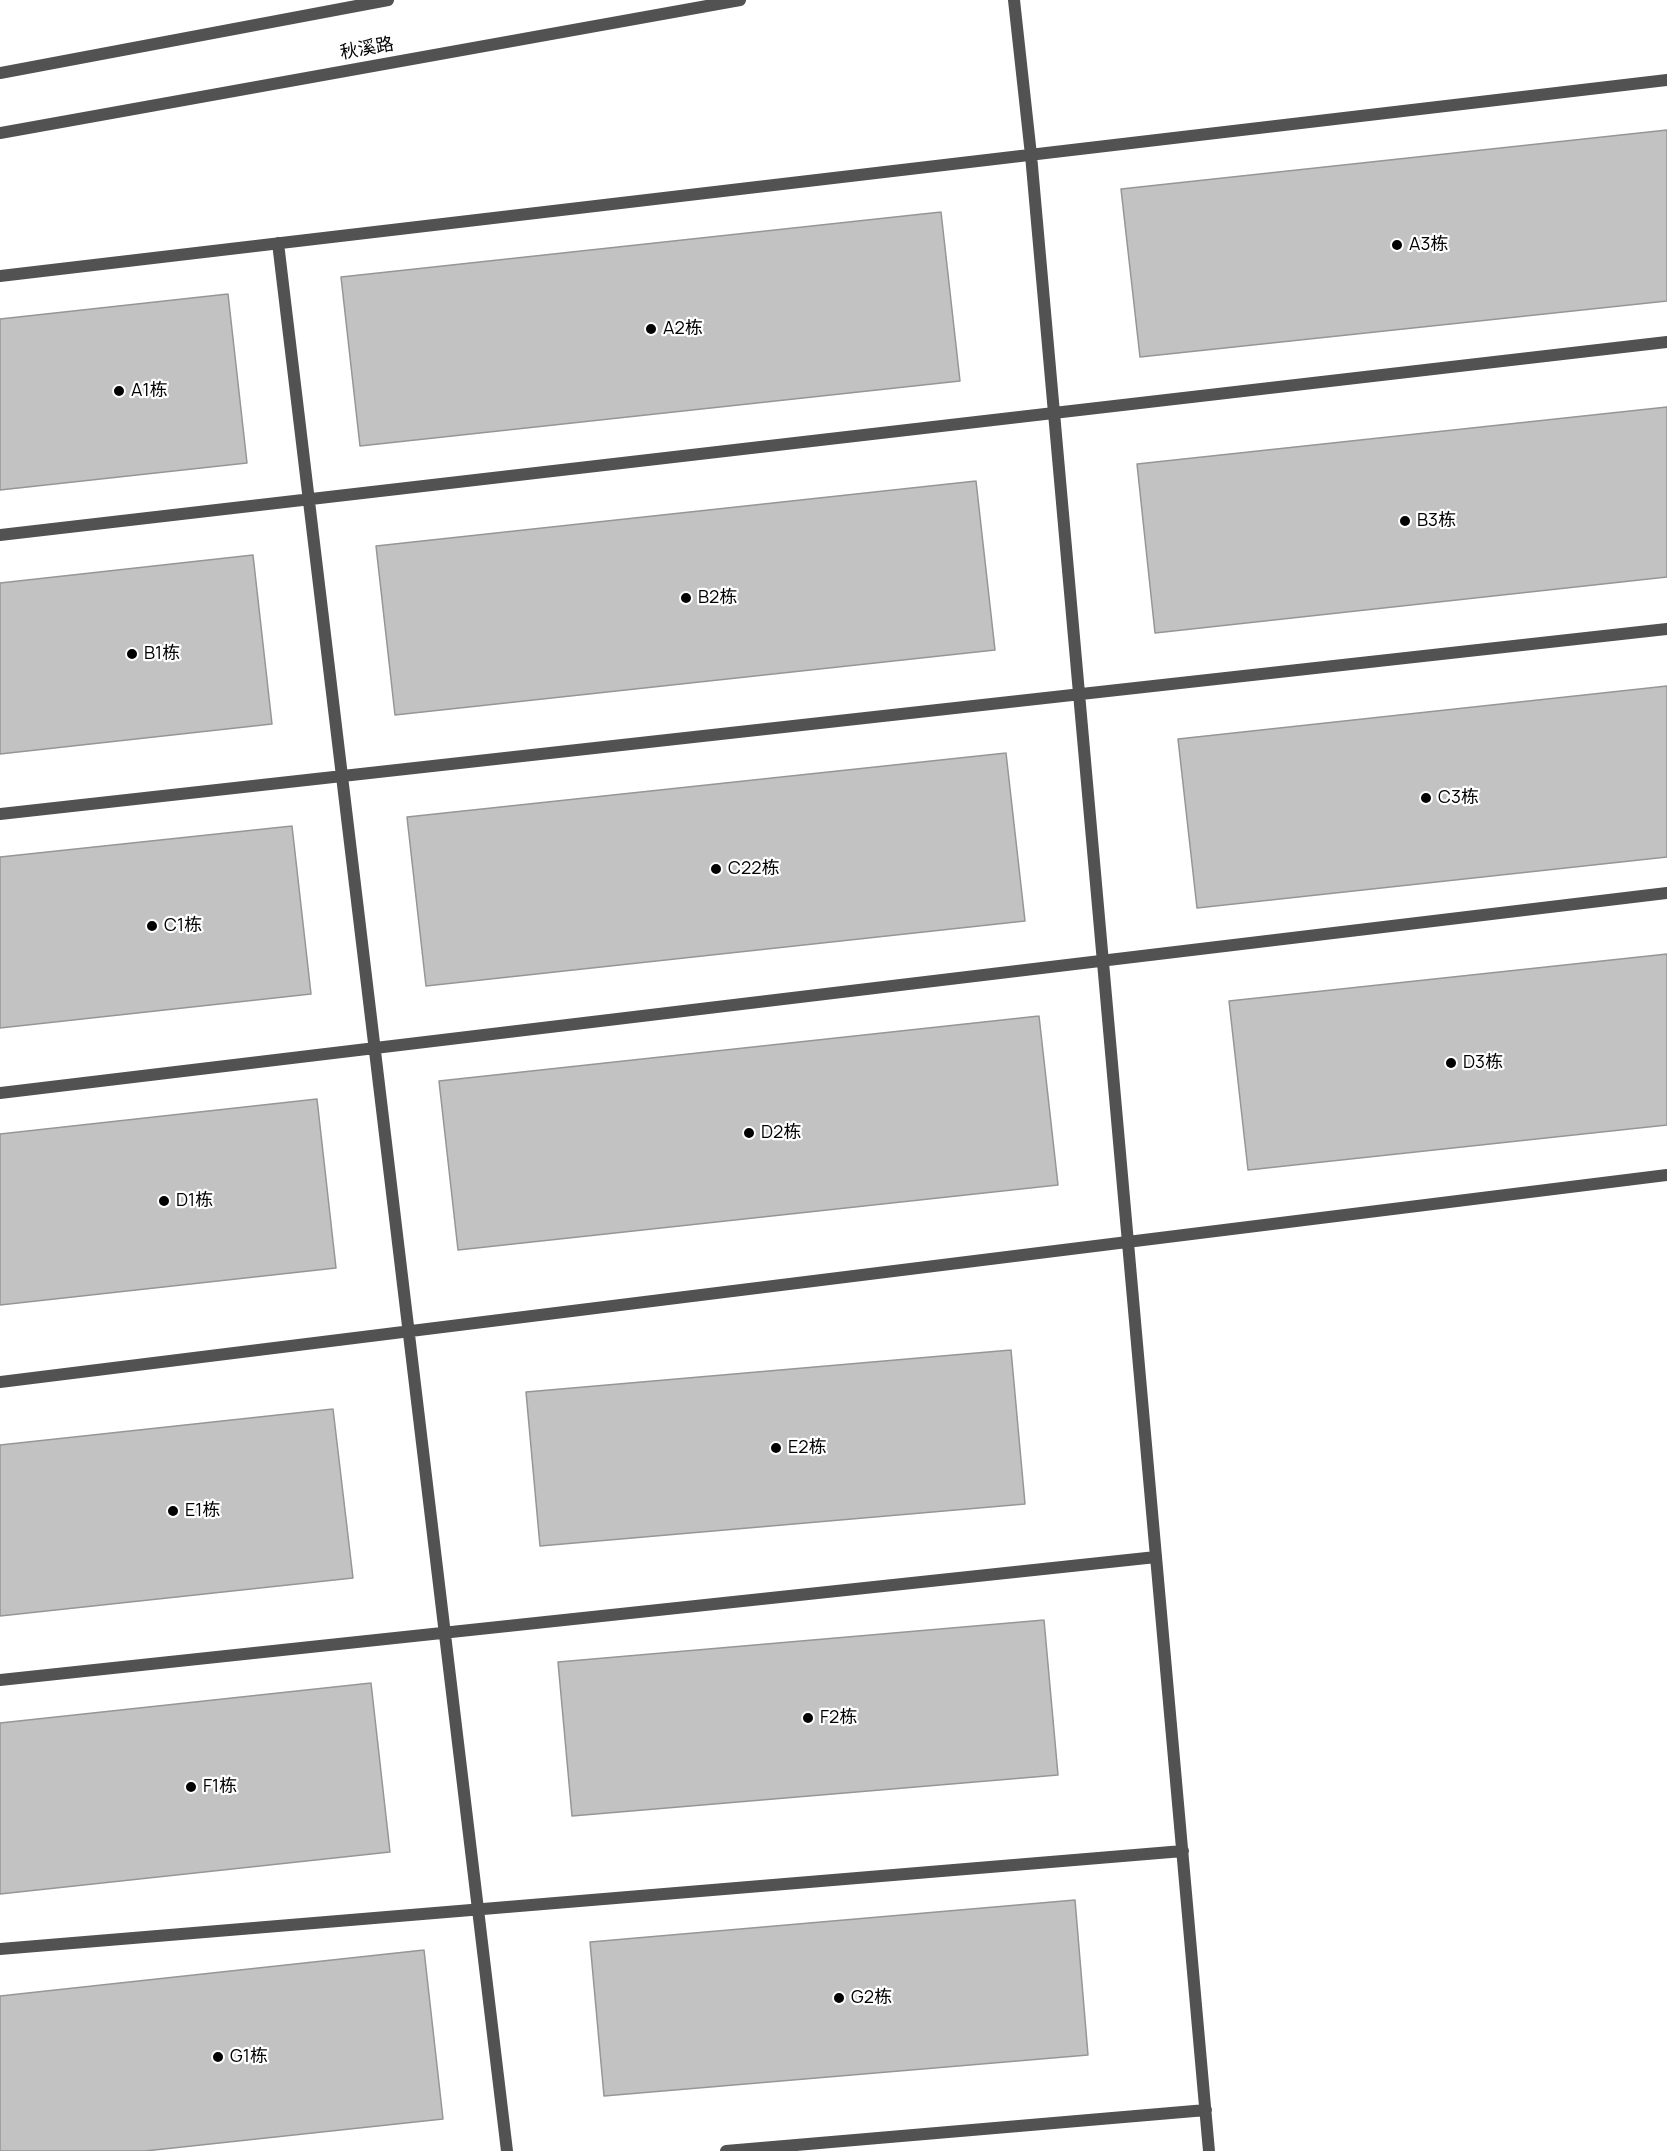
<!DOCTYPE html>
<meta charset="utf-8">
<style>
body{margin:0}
canvas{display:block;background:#fff}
</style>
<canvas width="1667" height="2151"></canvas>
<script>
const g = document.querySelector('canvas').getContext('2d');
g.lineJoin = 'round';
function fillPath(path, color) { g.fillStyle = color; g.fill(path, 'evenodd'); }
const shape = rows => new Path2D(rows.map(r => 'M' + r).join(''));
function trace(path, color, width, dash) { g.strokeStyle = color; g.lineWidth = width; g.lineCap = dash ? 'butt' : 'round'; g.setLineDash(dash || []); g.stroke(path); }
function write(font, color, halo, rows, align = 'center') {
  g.font = font + ' Manrope,"Noto Sans SC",sans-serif'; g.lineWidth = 4.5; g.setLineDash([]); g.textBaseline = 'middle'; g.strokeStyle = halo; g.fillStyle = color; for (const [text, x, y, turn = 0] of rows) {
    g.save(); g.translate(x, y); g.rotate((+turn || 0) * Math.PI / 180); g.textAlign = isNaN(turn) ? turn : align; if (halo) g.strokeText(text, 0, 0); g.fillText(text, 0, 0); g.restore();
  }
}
const building = shape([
 [1667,130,1667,301,1140,357,1121,189,1667,130],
 [941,212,960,381,360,446,341,277,941,212],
 [228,294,247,463,0,490,0,319,228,294],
 [1667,407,1667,577,1155,633,1137,464,1667,407],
 [976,481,995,650,395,715,376,546,976,481],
 [253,555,272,724,0,754,0,583,253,555],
 [1667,686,1667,857,1197,908,1178,739,1667,686],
 [1006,753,1025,921,426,986,407,817,1006,753],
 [292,826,311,994,0,1028,0,857,292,826],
 [1667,954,1667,1125,1248,1170,1229,1001,1667,954],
 [1039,1016,1058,1185,458,1250,439,1081,1039,1016],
 [317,1099,336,1268,0,1305,0,1134,317,1099],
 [1011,1350,1025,1504,540,1546,526,1392,1011,1350],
 [333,1409,353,1578,0,1616,0,1445,333,1409],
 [1044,1620,1058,1775,572,1816,558,1662,1044,1620],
 [371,1683,390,1852,0,1894,0,1723,371,1683],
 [1075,1900,1088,2055,604,2096,590,1942,1075,1900],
 [424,1950,443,2119,145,2151,0,2151,0,1996,424,1950]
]);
fillPath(building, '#c2c2c2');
trace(building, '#969696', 1.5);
trace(shape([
 [1014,0,1031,155,1209,2151],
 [278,243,507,2151],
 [0,276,1667,80],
 [0,535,1667,342],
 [0,814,1667,629],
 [0,1093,1667,893],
 [0,1382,1667,1175],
 [0,1680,1156,1557],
 [0,1949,1183,1851],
 [726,2151,1206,2110]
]), '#525252', 12);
trace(shape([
 [0,73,388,0],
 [0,133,740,0]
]), '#525252', 12);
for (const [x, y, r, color] of [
 [1397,245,6,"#000"],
 [651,329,6,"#000"],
 [119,391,6,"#000"],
 [1405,521,6,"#000"],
 [686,598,6,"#000"],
 [132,654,6,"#000"],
 [1426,798,6,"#000"],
 [716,869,6,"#000"],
 [152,926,6,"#000"],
 [1451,1063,6,"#000"],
 [749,1133,6,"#000"],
 [164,1201,6,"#000"],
 [776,1448,6,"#000"],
 [173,1511,6,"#000"],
 [808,1718,6,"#000"],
 [191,1787,6,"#000"],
 [839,1998,6,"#000"],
 [218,2057,6,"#000"]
]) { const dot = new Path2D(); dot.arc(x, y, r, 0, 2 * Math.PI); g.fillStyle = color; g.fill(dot); trace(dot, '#fff', 2); }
write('18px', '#000', '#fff', [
 ["秋溪路",367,49,-10]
]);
write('18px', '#000', '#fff', [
 ["A3栋",1409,245],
 ["A2栋",663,329],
 ["A1栋",131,391],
 ["B3栋",1417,521],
 ["B2栋",698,598],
 ["B1栋",144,654],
 ["C3栋",1438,798],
 ["C22栋",728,869],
 ["C1栋",164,926],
 ["D3栋",1463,1063],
 ["D2栋",761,1133],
 ["D1栋",176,1201],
 ["E2栋",788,1448],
 ["E1栋",185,1511],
 ["F2栋",820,1718],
 ["F1栋",203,1787],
 ["G2栋",851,1998],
 ["G1栋",230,2057]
], 'left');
</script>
